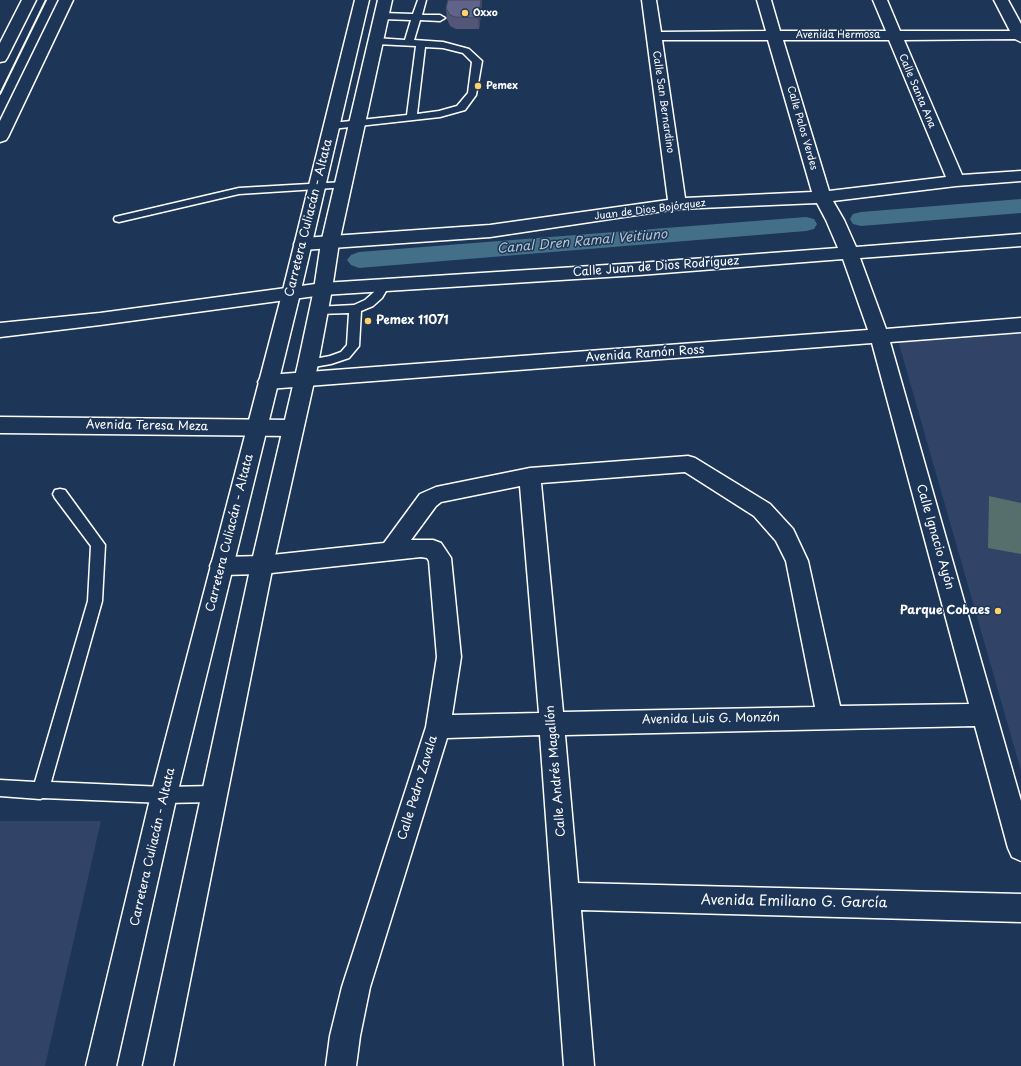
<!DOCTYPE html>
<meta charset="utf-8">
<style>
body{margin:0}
canvas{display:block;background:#1d3557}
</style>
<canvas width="1021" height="1066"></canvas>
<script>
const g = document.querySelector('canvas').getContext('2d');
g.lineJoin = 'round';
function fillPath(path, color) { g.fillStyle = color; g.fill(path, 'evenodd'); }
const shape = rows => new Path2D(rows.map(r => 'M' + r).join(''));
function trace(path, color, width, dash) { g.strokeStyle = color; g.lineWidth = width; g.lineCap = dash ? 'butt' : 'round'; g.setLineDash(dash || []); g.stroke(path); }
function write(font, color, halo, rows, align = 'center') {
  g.font = font + ' "Playpen Sans",sans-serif'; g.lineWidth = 3; g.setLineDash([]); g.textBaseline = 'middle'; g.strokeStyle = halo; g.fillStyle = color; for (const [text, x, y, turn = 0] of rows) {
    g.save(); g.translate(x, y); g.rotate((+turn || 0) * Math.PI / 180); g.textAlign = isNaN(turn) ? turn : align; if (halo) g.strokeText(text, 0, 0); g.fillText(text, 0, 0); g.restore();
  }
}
fillPath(shape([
 [1021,330,1021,771,897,337],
 [0,821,101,821,45,1066,0,1066]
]), '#314366');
fillPath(shape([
 [989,496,1021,503,1021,554,988,548]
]), '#566f6c');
fillPath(shape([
 [1021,199,1021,213,861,226,853,224,850,219,853,214,861,212,1021,199],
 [806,217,814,219,817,224,814,229,806,231,359,268,351,265,347,260,351,255,359,252,806,217]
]), '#446f89');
const service = shape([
 [418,0,426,0,422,15,440,15,445,18,440,21,420,20,414,40,443,42,469,49,482,61,476,95,465,110,440,117,332,129,328,128,327,126,328,124,332,123,407,115,416,46,376,44,371,41,376,38,405,40,411,20,382,19,377,16,382,13,413,14,418,0],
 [425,47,443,48,463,53,472,62,468,93,457,106,439,111,417,114,425,47],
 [344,182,349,185,348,187,239,194,119,222,115,221,114,219,115,217,119,216,239,188,344,182],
 [384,280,388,281,390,284,382,298,373,306,361,311,359,346,349,358,331,364,308,368,304,367,302,364,304,361,330,356,341,352,347,345,349,313,319,314,315,313,313,310,315,307,354,305,365,300,374,292,380,281,384,280],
 [60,489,65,490,105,545,102,601,51,782,164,787,214,786,220,788,222,794,220,800,214,802,164,803,43,798,40,799,0,796,0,780,35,782,88,601,91,546,55,498,53,494,55,490,60,489]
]);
const minor = shape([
 [22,0,36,0,7,58,5,61,0,62,0,43,22,0],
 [59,0,73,0,8,137,6,140,0,142,0,121,59,0],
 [642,0,656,0,661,32,766,31,757,0,771,0,780,31,886,31,873,0,887,0,900,31,1010,31,994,0,1008,0,1021,24,1021,42,1015,39,904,40,962,175,1021,171,1021,181,956,186,833,201,844,220,856,247,1021,234,1021,246,860,258,886,329,1021,318,1021,332,890,342,1021,801,1021,861,1012,857,1008,848,975,726,565,735,578,883,1021,894,1021,922,581,910,594,1066,564,1066,540,735,447,738,370,987,360,1036,356,1066,326,1066,330,1036,342,987,426,727,437,657,429,561,427,558,421,557,262,574,221,575,213,573,210,566,213,559,221,557,262,556,384,543,420,494,436,487,530,468,688,456,695,458,770,504,793,529,808,561,840,706,969,704,872,343,268,389,261,387,258,382,261,377,268,375,868,330,843,259,639,275,323,295,100,325,0,337,0,323,100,313,323,283,639,263,838,248,826,220,817,203,677,209,490,237,303,250,297,248,294,244,297,240,303,238,490,225,668,200,642,0],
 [662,40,768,40,812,192,685,198,662,40],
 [783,40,889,40,946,177,829,191,783,40],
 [685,472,754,516,776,541,786,561,815,707,563,712,541,483,685,472],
 [520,486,539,713,452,715,461,657,451,558,441,543,433,540,411,540,436,506,441,502,520,486],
 [0,417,293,420,300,423,303,428,300,433,293,436,0,433,0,417]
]);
const secondary = shape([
 [355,0,369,0,300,294,177,795,116,1066,86,1066,151,795,282,294,355,0],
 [378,0,392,0,339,243,332,289,318,364,273,565,173,1066,143,1066,251,565,298,364,314,289,321,243,378,0]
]);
trace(service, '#fff', 3);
trace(minor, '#fff', 3);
trace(secondary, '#fff', 3);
fillPath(service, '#1d3557');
fillPath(minor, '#1d3557');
fillPath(secondary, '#1d3557');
trace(shape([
 [0,94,46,0]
]), '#fff', 2);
fillPath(shape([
 [448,0,482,0,482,8,479,29,456,29,450,26,447,19,446,8]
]), '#535676');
fillPath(shape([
 [481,0,482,0,482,8,479,29,478,18]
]), '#444660');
const building = shape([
 [448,0,481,0,478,18,455,17,450,15,446,8,448,0]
]);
fillPath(building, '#616489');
trace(building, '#444660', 1);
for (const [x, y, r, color] of [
 [465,13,4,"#ffd166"],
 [478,86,4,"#ffd166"],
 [368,321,4,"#ffd166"],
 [998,611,4,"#ffd166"]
]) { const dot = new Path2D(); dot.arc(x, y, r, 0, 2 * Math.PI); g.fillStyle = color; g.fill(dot); trace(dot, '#1d3557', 1.5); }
write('bold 10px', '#fff', '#1d3557', [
 ["Oxxo",473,13],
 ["Pemex",486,86]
], 'left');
write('10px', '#fff', '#1d3557', [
 ["Avenida Hermosa",838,35],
 ["Calle Santa Ana",917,91,67],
 ["Calle San Bernardino",663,102,82],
 ["Calle Palos Verdes",802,128,74],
 ["Juan de Dios Bojórquez",650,210,-7]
]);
write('12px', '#fff', '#1d3557', [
 ["Carretera Culiacán - Altata",309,218,-76],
 ["Calle Juan de Dios Rodríguez",656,267,-4],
 ["Avenida Ramón Ross",645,354,-4],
 ["Avenida Teresa Meza",147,426,1],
 ["Carretera Culiacán - Altata",230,533,-76],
 ["Calle Ignacio Ayón",935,537,74],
 ["Avenida Luis G. Monzón",711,719,-1],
 ["Calle Andrés Magallón",556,771,-95],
 ["Calle Pedro Zavala",418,788,-73],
 ["Carretera Culiacán - Altata",153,847,-77]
]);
write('bold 12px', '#fff', '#1d3557', [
 ["Pemex 11071",376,321],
 ["Parque Cobaes",990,611,"right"]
], 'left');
write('italic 13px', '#b4c5d0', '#1d3557', [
 ["Canal Dren Ramal Veitiuno",582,242,-5]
]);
write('14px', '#fff', '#1d3557', [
 ["Avenida Emiliano G. García",794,902,1]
]);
</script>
